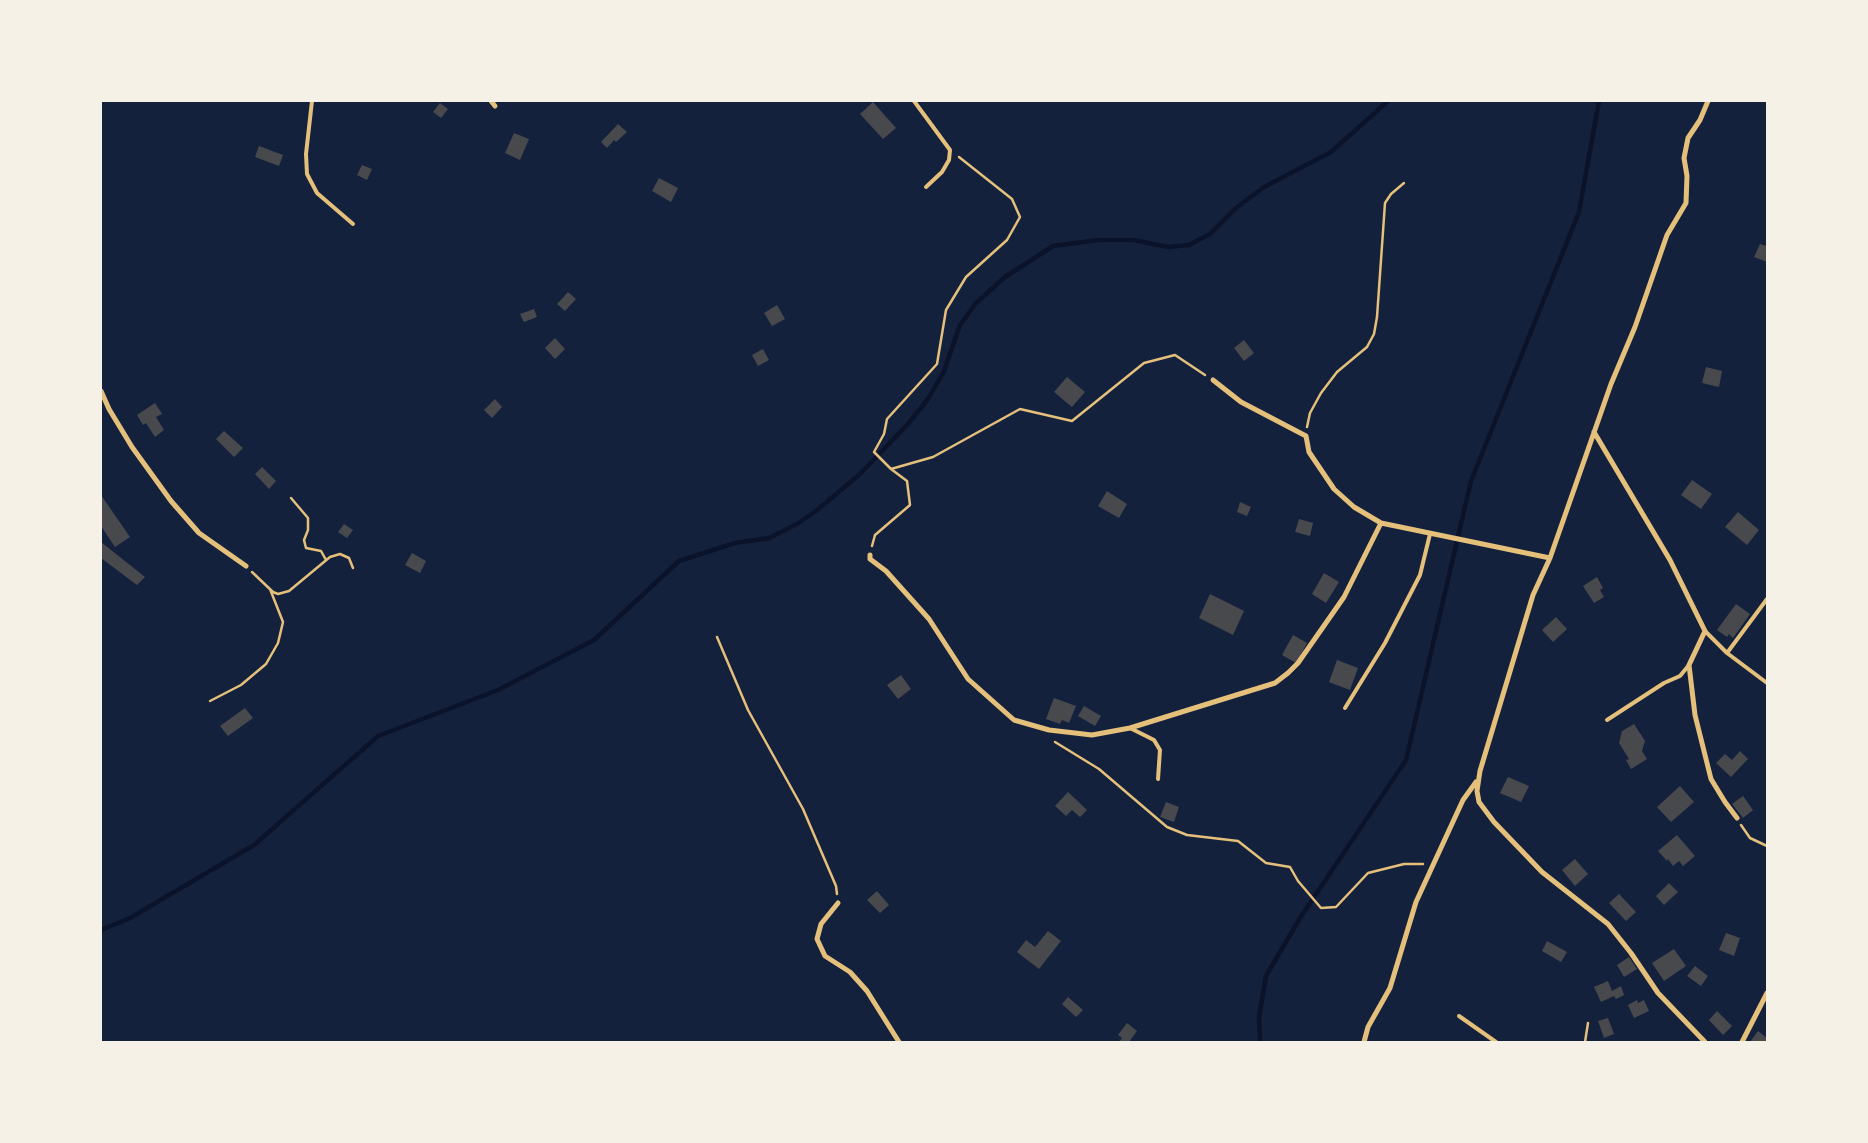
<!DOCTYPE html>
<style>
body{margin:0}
#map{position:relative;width:1868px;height:1143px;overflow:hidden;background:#14213d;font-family:"Roboto Serif",serif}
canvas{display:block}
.frame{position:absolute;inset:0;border:102px solid #f6f1e7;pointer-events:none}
</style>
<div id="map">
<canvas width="1868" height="1143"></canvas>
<div class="frame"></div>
</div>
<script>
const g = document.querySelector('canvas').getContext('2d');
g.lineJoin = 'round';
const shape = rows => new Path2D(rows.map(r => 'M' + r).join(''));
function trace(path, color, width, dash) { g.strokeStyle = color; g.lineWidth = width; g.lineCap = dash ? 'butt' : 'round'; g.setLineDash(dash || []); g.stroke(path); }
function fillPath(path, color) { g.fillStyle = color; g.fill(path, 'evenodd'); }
trace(shape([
 [101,930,130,918,254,845,378,736,498,690,594,640,679,561,735,543,769,538,797,524,816,511,859,475,908,424,928,399,944,371,960,325,976,303,1005,277,1053,246,1098,240,1134,240,1168,247,1189,245,1210,234,1236,208,1264,187,1331,152,1388,101],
 [1260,1042,1259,1017,1266,976,1300,918,1406,760,1471,481,1579,212,1599,101]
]), '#0b132b', 4.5);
fillPath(shape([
 [873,102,896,128,883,139,860,114],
 [440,103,448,109,441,118,433,112],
 [618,124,627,132,616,142,614,140,607,148,601,142],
 [514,133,529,139,520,160,505,153],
 [259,146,283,155,279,166,255,157],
 [362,165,372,169,367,180,357,175],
 [659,178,678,188,671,202,652,191],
 [1760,244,1767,246,1767,262,1754,257],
 [568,292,576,299,565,311,557,304],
 [777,305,785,319,772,326,764,313],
 [534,309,537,317,524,322,520,314],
 [555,338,565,349,555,359,545,348],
 [1244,340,1254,353,1244,361,1234,348],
 [763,349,769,360,758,366,752,355],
 [1706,367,1722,371,1719,387,1702,383],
 [1067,377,1085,392,1072,407,1054,392],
 [495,399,502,407,492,418,484,410],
 [155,403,162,414,156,417,164,430,155,437,146,423,143,425,137,415],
 [224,431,243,448,234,457,216,439],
 [262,467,276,481,269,489,255,474],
 [1692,480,1712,494,1701,509,1681,495],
 [1107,491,1127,504,1119,518,1098,506],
 [101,495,130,537,115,547,101,526],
 [1240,502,1251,507,1247,516,1237,512],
 [1738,512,1759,530,1747,545,1725,527],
 [1299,519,1313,523,1310,536,1295,532],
 [344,524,353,530,347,538,338,532],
 [101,542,145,577,137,585,101,558],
 [412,553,426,561,420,573,405,565],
 [1324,573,1339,582,1326,603,1312,594],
 [1597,577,1603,588,1600,590,1604,597,1594,603,1583,586],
 [1210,594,1244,611,1233,635,1199,618],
 [1736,604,1750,614,1733,638,1729,634,1727,637,1717,630],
 [1556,617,1567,629,1553,642,1542,630],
 [1293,635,1307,643,1296,663,1282,655],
 [1337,660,1358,668,1350,690,1329,682],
 [901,675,911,689,898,699,887,685],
 [1054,698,1076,706,1069,723,1062,720,1060,724,1046,719],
 [1084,706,1101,716,1095,726,1078,716],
 [245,708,253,718,228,736,220,726],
 [1634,724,1645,741,1642,751,1647,759,1631,769,1626,760,1629,759,1619,743,1622,731],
 [1740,751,1748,759,1731,777,1716,763,1725,754,1732,760],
 [1508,777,1529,786,1521,802,1500,793],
 [1680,786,1694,802,1671,822,1657,807],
 [1068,792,1087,810,1080,817,1072,810,1066,816,1055,806],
 [1743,796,1753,810,1743,818,1732,804],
 [1166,802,1179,807,1174,822,1160,817],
 [1677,835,1695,856,1683,866,1679,861,1673,866,1668,859,1667,861,1658,851],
 [1575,859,1588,874,1575,886,1562,870],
 [1669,883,1678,892,1664,905,1656,896],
 [877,891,889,905,880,913,867,900],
 [1619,894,1636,912,1626,921,1609,903],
 [1048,931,1061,941,1039,969,1017,952,1026,940,1035,947],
 [1726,933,1740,938,1734,956,1719,950],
 [1547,941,1567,952,1561,962,1542,951],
 [1674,949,1686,966,1664,981,1652,963],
 [1629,957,1637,969,1624,977,1617,965],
 [1695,966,1708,976,1701,986,1687,976],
 [1608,981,1612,991,1621,986,1624,995,1616,999,1614,996,1601,1002,1594,987],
 [1068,997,1083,1010,1076,1017,1062,1004],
 [1637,1000,1638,1003,1644,1000,1649,1011,1634,1018,1628,1005],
 [1717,1011,1732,1026,1723,1035,1709,1020],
 [1608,1018,1614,1034,1604,1038,1598,1021],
 [1127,1023,1137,1031,1129,1042,1119,1042,1122,1038,1118,1035],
 [1758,1031,1767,1038,1767,1042,1750,1042]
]), '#48494c');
trace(shape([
 [959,157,1012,199,1020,217,1007,240,966,277,946,310,937,364,887,419,884,434,874,452,891,469,933,457,1020,409,1072,421,1144,363,1175,355,1205,375],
 [1307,427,1310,413,1321,393,1337,372,1367,347,1374,334,1377,317,1385,203,1391,194,1404,183],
 [291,498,308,518,308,530,304,540,306,548,321,551,326,560],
 [872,546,875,535,910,505,907,481,891,469],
 [252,572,273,592,278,594,289,591,330,557,340,554,349,558,353,568],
 [717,637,748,710,803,809,836,886,837,894],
 [210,701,241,685,266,664,278,643,283,622,270,589],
 [1055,742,1099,769,1167,827,1187,835,1238,841,1266,863,1290,867,1298,881,1321,908,1336,907,1368,873,1404,864,1423,864],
 [1741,825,1750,838,1767,846],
 [1585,1042,1588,1023]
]), '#e5c07b', 2.5);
trace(shape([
 [312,101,306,154,307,174,317,193,353,224],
 [914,101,950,150,949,160,942,172,926,187],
 [1705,631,1727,653,1767,683],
 [1727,653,1767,599],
 [1345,708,1385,643,1420,575,1430,534],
 [1607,720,1664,683,1680,676,1689,665],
 [1130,728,1154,740,1160,750,1158,779],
 [1459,1016,1496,1042]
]), '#e5c07b', 4);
trace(shape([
 [491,101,495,106],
 [1213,380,1241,402,1306,436,1309,452,1334,489,1354,507,1381,523,1550,558],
 [101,391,109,409,132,447,171,501,199,533,246,566],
 [1594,432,1670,560,1705,631,1689,665,1695,715,1711,779,1725,802,1737,818],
 [870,555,870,559,886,571,929,619,968,679,1014,720,1049,730,1092,735,1130,728,1275,683,1288,673,1298,663,1344,597,1381,523],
 [838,903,821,924,817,939,825,956,850,972,867,991,899,1042],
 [1364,1042,1368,1027,1390,988,1416,902,1463,800,1476,782],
 [1705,1042,1658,993,1631,953,1608,924,1542,872,1494,822,1479,802,1477,791,1480,771,1533,595,1550,558,1611,384,1635,327,1667,235,1686,203,1687,176,1684,158,1688,138,1700,120,1708,101],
 [1742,1042,1767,993]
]), '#e5c07b', 5);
</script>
